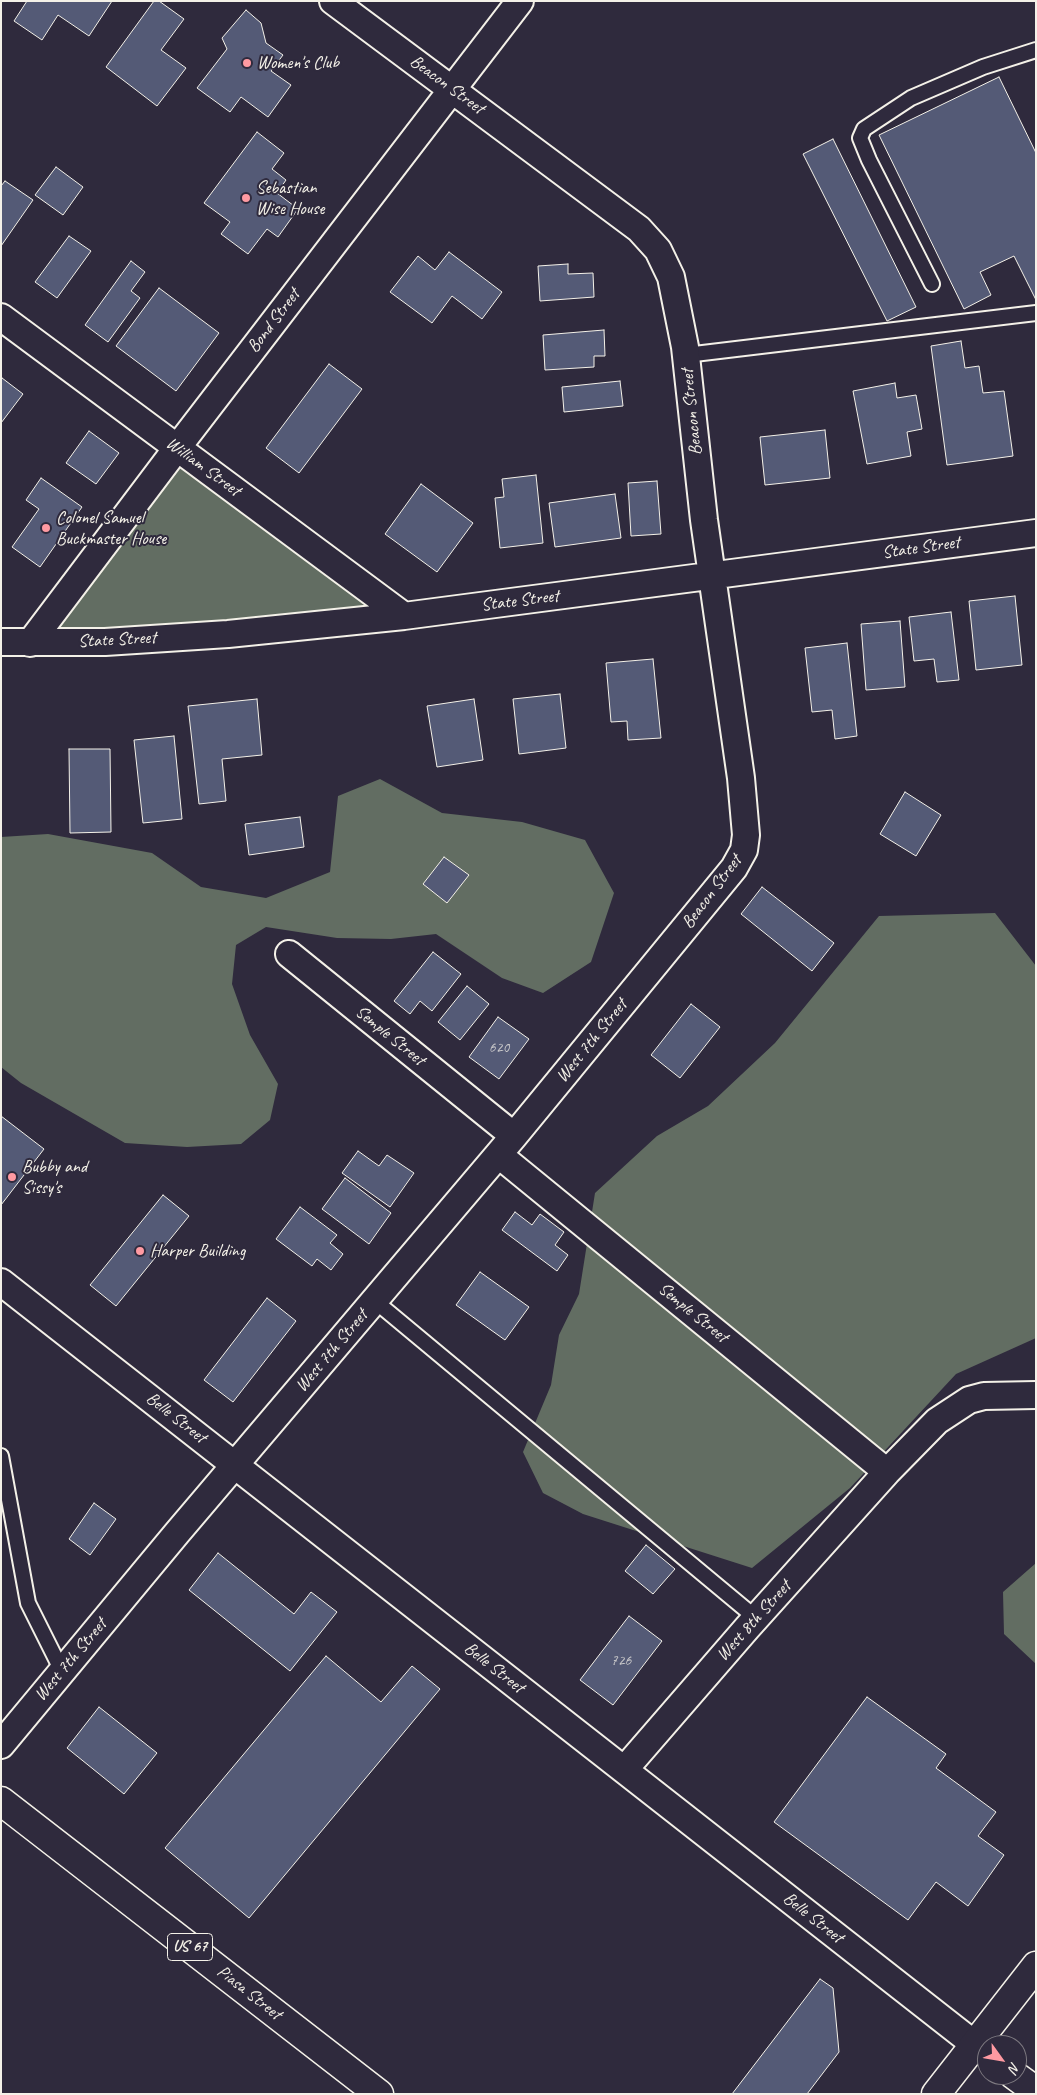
<!DOCTYPE html>
<style>
body{margin:0}
#map{position:relative;width:1037px;height:2095px;overflow:hidden;background:#2f2a3d;font-family:Caveat,sans-serif}
canvas{display:block}
.frame{position:absolute;inset:0;border:2px solid #f4f1e8;pointer-events:none}
.north{position:absolute;left:977px;top:2035px;width:50px;height:50px;box-sizing:border-box;background:#2f2a3d;border:1px solid #7e7a81;border-radius:50%;rotate:122deg;font-size:14px;font-weight:700;line-height:20px;text-align:center;color:#f4f1e8}
.north::after{content:'';display:block;margin:auto;width:18px;height:22px;background:#ff9aa2;clip-path:polygon(50% 0,100% 100%,50% 72%,0 100%)}
</style>
<div id="map">
<canvas width="1037" height="2095"></canvas>
<div class="frame"></div>
<div class="north">N</div>
</div>
<script>
const g = document.querySelector('canvas').getContext('2d');
g.lineJoin = 'round';
function fillPath(path, color) { g.fillStyle = color; g.fill(path, 'evenodd'); }
const shape = rows => new Path2D(rows.map(r => 'M' + r).join(''));
function trace(path, color, width, dash) { g.strokeStyle = color; g.lineWidth = width; g.lineCap = dash ? 'butt' : 'round'; g.setLineDash(dash || []); g.stroke(path); }
function write(font, color, halo, rows, align = 'center') {
  g.font = font + ' Caveat,sans-serif'; g.lineWidth = 4; g.setLineDash([]); g.textBaseline = 'middle'; g.strokeStyle = halo; g.fillStyle = color; for (const [text, x, y, turn = 0] of rows) {
    g.save(); g.translate(x, y); g.rotate((+turn || 0) * Math.PI / 180); g.textAlign = isNaN(turn) ? turn : align; if (halo) g.strokeText(text, 0, 0); g.fillText(text, 0, 0); g.restore();
  }
}
fillPath(shape([
 [180,459,386,610,47,632],
 [380,779,442,813,522,822,585,840,614,893,591,962,543,993,502,978,436,934,391,939,337,938,266,927,236,945,232,984,250,1035,278,1084,270,1120,241,1144,187,1147,125,1143,21,1083,1,1067,1,837,48,834,152,853,201,887,266,898,330,872,338,796],
 [995,913,1036,966,1036,1338,956,1374,850,1488,752,1568,583,1514,543,1493,523,1452,551,1385,559,1335,579,1294,595,1193,657,1136,708,1106,775,1043,879,916],
 [1036,1563,1036,1664,1004,1634,1003,1592]
]), '#626d62');
const building = shape([
 [27,1,112,1,89,36,58,15,42,40,14,21,27,1],
 [154,1,159,1,184,19,161,50,186,68,157,106,106,67,154,1],
 [246,10,261,23,266,43,283,55,271,71,291,85,268,117,241,97,230,112,197,88,227,49,222,38,246,10],
 [999,77,1036,153,1036,300,1014,256,980,272,991,295,964,309,879,135,999,77],
 [257,132,284,153,272,169,286,180,277,193,298,209,278,237,267,229,248,254,221,234,230,222,204,203,257,132],
 [833,139,916,307,887,321,803,154,833,139],
 [56,167,83,187,63,215,35,195,56,167],
 [5,181,33,200,1,246,1,186,5,181],
 [69,236,91,251,57,298,35,282,69,236],
 [449,252,502,292,482,319,452,296,432,323,390,292,418,256,435,270,449,252],
 [131,261,145,272,131,291,140,298,108,342,85,325,131,261],
 [568,264,568,274,593,273,594,297,540,301,538,266,568,264],
 [159,288,219,333,176,391,116,346,159,288],
 [604,330,605,356,594,356,594,367,545,370,543,335,604,330],
 [961,341,965,368,979,366,983,393,1004,391,1013,456,947,465,931,346,961,341],
 [329,364,362,389,299,473,266,448,329,364],
 [2,378,23,394,1,423,1,378,2,378],
 [620,381,623,406,564,412,562,387,620,381],
 [895,383,897,398,916,395,922,429,907,432,911,456,867,464,853,391,895,383],
 [825,430,830,478,765,485,760,437,825,430],
 [89,431,119,453,96,484,66,463,89,431],
 [536,475,543,543,500,548,495,498,504,497,502,479,536,475],
 [41,478,82,507,40,567,12,547,39,509,26,500,41,478],
 [657,481,661,534,631,536,628,483,657,481],
 [421,484,473,523,437,572,385,534,421,484],
 [615,494,621,538,555,547,549,503,615,494],
 [1015,596,1022,665,976,670,969,601,1015,596],
 [951,612,959,680,937,682,934,659,914,661,909,617,951,612],
 [900,621,905,687,866,690,861,624,900,621],
 [847,643,857,736,835,739,832,710,812,712,805,648,847,643],
 [653,659,661,738,628,740,627,721,611,722,606,663,653,659],
 [560,694,566,748,519,754,513,699,560,694],
 [257,699,262,755,222,759,226,801,199,804,188,706,257,699],
 [474,699,483,760,437,767,427,706,474,699],
 [174,736,182,819,143,823,134,740,174,736],
 [69,749,110,749,111,832,70,833,69,749],
 [905,792,941,815,916,856,880,834,905,792],
 [300,817,304,847,249,855,245,824,300,817],
 [444,857,469,875,447,903,423,884,444,857],
 [762,887,834,943,812,971,741,914,762,887],
 [433,952,461,974,432,1011,420,1001,410,1014,394,1001,433,952],
 [467,986,489,1004,460,1040,438,1022,467,986],
 [691,1004,720,1027,680,1078,651,1055,691,1004],
 [498,1017,529,1039,499,1079,469,1057,498,1017],
 [1,1116,44,1149,1,1205,1,1116],
 [358,1151,379,1166,387,1155,414,1173,390,1207,342,1173,358,1151],
 [345,1178,391,1213,369,1244,322,1209,345,1178],
 [163,1195,189,1216,116,1306,90,1285,163,1195],
 [300,1207,337,1235,330,1243,343,1254,331,1270,317,1259,312,1266,276,1239,300,1207],
 [515,1212,532,1225,540,1214,564,1232,555,1245,568,1255,557,1271,502,1230,515,1212],
 [480,1272,529,1307,505,1340,456,1305,480,1272],
 [267,1298,296,1321,233,1402,204,1380,267,1298],
 [94,1503,116,1519,90,1555,69,1539,94,1503],
 [646,1545,675,1569,653,1594,625,1571,646,1545],
 [218,1553,294,1614,311,1592,337,1612,290,1671,189,1590,218,1553],
 [629,1616,662,1641,613,1705,580,1680,629,1616],
 [326,1656,381,1702,412,1666,440,1689,249,1918,165,1848,326,1656],
 [867,1697,946,1754,936,1768,996,1812,978,1836,1004,1855,968,1906,936,1882,908,1920,774,1822,867,1697],
 [99,1707,157,1753,124,1794,67,1748,99,1707],
 [820,1979,833,1988,839,2052,807,2094,732,2094,820,1979]
]);
fillPath(building, '#545a76');
trace(building, '#f4f1e8', 1);
const service = shape([
 [932,284,869,160,860,138,864,129,911,98,983,67,1036,50],
 [686,355,1036,313],
 [375,1301,756,1618],
 [1,1456,28,1603,62,1671]
]);
const minor = shape([
 [1,317,404,616],
 [1,642,105,642,228,634,404,616,1036,533],
 [30,643,177,448,520,1],
 [289,954,514,1136],
 [499,1155,887,1472],
 [1,1282,974,2044],
 [1,1745,177,1533,514,1136,734,868,744,850,746,835,741,778,704,520,685,347,671,277,658,250,639,229,333,1],
 [624,1770,747,1628,887,1472,937,1421,969,1400,984,1396,1036,1395]
]);
const tertiary = shape([
 [1014,2075,1036,2091],
 [936,2094,1036,1966]
]);
const trunk = shape([
 [1,1801,379,2094]
]);
trace(service, '#f4f1e8', 18);
trace(minor, '#f4f1e8', 30);
trace(tertiary, '#f4f1e8', 31);
trace(trunk, '#f4f1e8', 31);
trace(service, '#2f2a3d', 14);
trace(minor, '#2f2a3d', 26);
trace(tertiary, '#2f2a3d', 28);
trace(trunk, '#2f2a3d', 28);
for (const [x, y, r, color] of [
 [247,63,5,"#ff9aa2"],
 [246,198,5,"#ff9aa2"],
 [46,528,5,"#ff9aa2"],
 [12,1177,5,"#ff9aa2"],
 [140,1251,5,"#ff9aa2"]
]) { const dot = new Path2D(); dot.arc(x, y, r, 0, 2 * Math.PI); g.fillStyle = color; g.fill(dot); trace(dot, '#2f2a3d', 2); }
write('15px', '#cccbcc', null, [
 ["620",499,1048],
 ["726",621,1661]
]);
for (const [x, y, w] of [
 [190,1947,45]
]) { const box = new Path2D(); box.roundRect(x - w / 2, y - 13.5, w, 27, 4); g.fillStyle = '#2f2a3d'; g.fill(box); trace(box, '#f4f1e8', 1); }
write('bold 16px', '#f4f1e8', null, [
 ["US 67",190,1947]
]);
write('18px', '#f4f1e8', '#2f2a3d', [
 ["Women's Club",257,63],
 ["Sebastian",256,188],
 ["Wise House",256,209],
 ["Colonel Samuel",56,518],
 ["Buckmaster House",56,539],
 ["Bubby and",22,1167],
 ["Sissy's",22,1188],
 ["Harper Building",150,1251]
], 'left');
write('18px', '#f4f1e8', '#2f2a3d', [
 ["Beacon Street",447,85,36],
 ["Bond Street",274,321,-53],
 ["Beacon Street",692,412,-96],
 ["William Street",203,467,36],
 ["State Street",921,548,-8],
 ["State Street",520,601,-7],
 ["State Street",117,640,-3],
 ["Beacon Street",712,892,-53],
 ["Semple Street",390,1036,39],
 ["West 7th Street",592,1041,-51],
 ["Semple Street",693,1313,39],
 ["West 7th Street",332,1351,-50],
 ["Belle Street",176,1418,38],
 ["West 8th Street",754,1621,-48],
 ["West 7th Street",71,1660,-50],
 ["Belle Street",494,1668,38],
 ["Belle Street",813,1918,38],
 ["Piasa Street",249,1993,38]
]);
</script>
